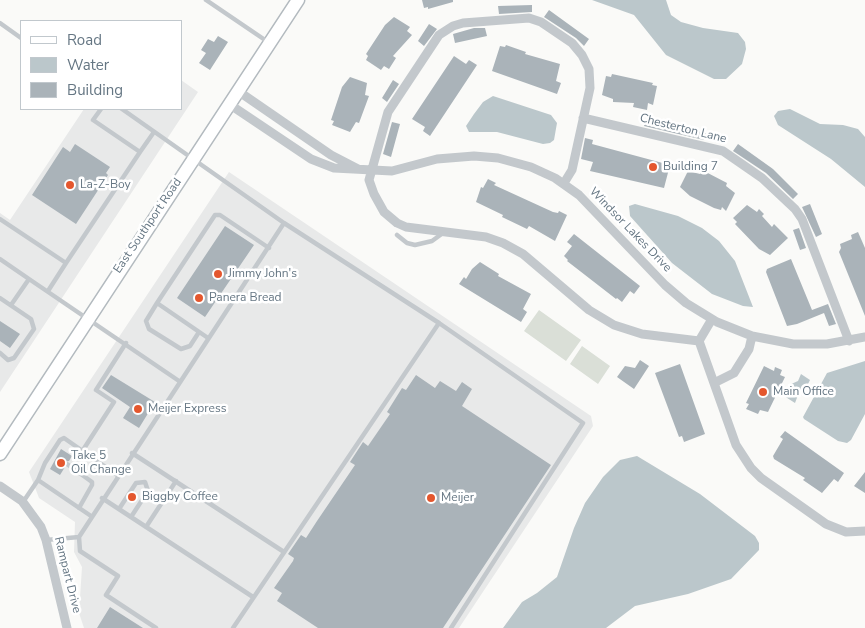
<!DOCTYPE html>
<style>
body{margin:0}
#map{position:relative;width:865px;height:628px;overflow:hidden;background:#fafaf8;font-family:"Nunito Sans",sans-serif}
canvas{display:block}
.legend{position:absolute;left:20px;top:20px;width:162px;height:90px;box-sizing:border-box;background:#fff;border:1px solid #c1c8cd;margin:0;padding:6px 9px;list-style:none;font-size:15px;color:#657683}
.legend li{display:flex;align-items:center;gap:10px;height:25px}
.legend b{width:25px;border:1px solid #c1c8cd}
</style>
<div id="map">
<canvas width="865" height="628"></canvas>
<ul class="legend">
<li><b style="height:6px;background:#fff"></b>Road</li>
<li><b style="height:14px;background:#bbc7cb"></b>Water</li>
<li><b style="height:14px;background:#aab3b9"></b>Building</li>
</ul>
</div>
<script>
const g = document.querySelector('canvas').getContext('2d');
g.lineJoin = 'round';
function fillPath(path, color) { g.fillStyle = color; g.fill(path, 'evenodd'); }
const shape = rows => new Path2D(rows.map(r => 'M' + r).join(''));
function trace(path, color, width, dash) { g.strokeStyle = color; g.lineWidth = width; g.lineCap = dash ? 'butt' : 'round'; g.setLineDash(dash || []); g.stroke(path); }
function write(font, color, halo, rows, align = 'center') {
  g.font = font + ' "Nunito Sans",sans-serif'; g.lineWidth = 5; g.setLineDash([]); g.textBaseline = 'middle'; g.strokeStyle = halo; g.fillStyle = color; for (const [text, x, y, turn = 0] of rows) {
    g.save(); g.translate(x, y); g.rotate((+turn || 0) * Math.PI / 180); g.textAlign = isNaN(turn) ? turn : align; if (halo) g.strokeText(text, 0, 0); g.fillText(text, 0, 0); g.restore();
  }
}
fillPath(shape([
 [181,80,198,92,0,392,0,213,10,220,84,109,181,109],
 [229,172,591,416,593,426,459,628,84,628,79,613,82,567,74,552,75,522,39,498,29,472]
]), '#e8e9e9');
fillPath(shape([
 [539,310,581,340,566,361,524,331],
 [582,346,610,366,598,384,570,364]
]), '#dadfd7');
fillPath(shape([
 [592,0,666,0,671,15,681,22,703,28,738,33,745,42,746,49,742,64,726,79,714,79,666,55,634,15],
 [493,96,551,115,557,123,554,140,550,143,543,144,497,132,469,132,466,126,474,114,483,102],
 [790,109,820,124,843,125,858,129,865,137,865,187,831,159,778,125,774,116,778,111],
 [635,204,678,216,702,228,719,241,735,261,753,307,743,306,712,294,672,263,630,216,629,206],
 [865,361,865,414,851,440,847,443,838,441,804,419,803,417,827,373],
 [801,374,810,380,806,388,800,390,795,403,784,396,789,385,798,381],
 [637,456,700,494,755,536,759,543,759,550,731,579,688,594,635,606,606,628,503,628,522,602,537,593,557,577,574,528,585,503,603,477,620,460]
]), '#bbc7cb');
fillPath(shape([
 [422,0,453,0,453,2,428,9,428,7,424,8],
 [532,5,532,12,499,14,498,6],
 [549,10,589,39,584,46,576,38,544,17],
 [394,17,410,27,407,31,412,35,393,56,396,58,389,69,384,66,381,70,366,60,368,56,366,54,385,25],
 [429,24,437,29,424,46,418,41],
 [474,28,485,28,487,36,455,43,453,34],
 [218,36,228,42,210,70,199,63,206,53,201,50,208,39,214,42],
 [506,45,526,52,525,54,560,64,556,81,561,83,557,94,492,71,500,46,505,47],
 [454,56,466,64,469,60,477,65,430,136,423,131,425,127,412,119],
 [612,74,653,83,652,85,657,86,653,105,648,103,647,110,633,107,634,103,613,102,613,99,602,95,606,76,611,77],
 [350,77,367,83,365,95,369,96,359,123,356,122,350,132,332,125,334,121,331,120,342,87],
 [393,80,399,84,387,102,382,98],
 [646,119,706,133,704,140,644,126],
 [392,122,400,124,391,157,383,154],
 [585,138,593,140,592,144,670,165,664,188,590,171,593,162,581,159],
 [75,144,110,167,106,173,108,175,76,224,32,195,63,147,70,152],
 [738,144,773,169,798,194,793,199,766,173,733,151],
 [702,170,727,183,726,186,735,193,726,211,722,207,721,210,714,208,690,196,680,187,688,171,700,174],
 [488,179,496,183,494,185,553,212,558,213,559,211,567,215,555,241,529,226,527,229,502,217,503,215,476,202,481,187,483,188],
 [810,204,822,234,816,237,802,207],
 [747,205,757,212,759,209,764,214,762,216,772,227,774,224,788,238,770,255,759,249,735,224,737,222,733,218],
 [225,226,254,245,205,317,177,298],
 [799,228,806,248,800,250,793,230],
 [858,232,865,248,865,316,839,252,841,248,840,244,852,239,851,235],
 [574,234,640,286,634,294,630,291,622,302,617,298,616,299,567,261,568,260,564,256,572,246,567,242],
 [791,259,812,310,828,304,836,324,829,326,824,313,797,324,787,326,766,272,767,269],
 [480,262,499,274,498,276,531,294,523,309,527,312,521,322,459,284,464,277,466,279,472,269],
 [0,321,20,334,10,348,0,341],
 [640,360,649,366,634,389,617,377,625,366,635,368],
 [680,364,705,434,684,442,682,436,679,437,655,373],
 [764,366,774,371,775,367,782,370,780,375,785,377,768,412,760,410,758,414,746,409,749,404,746,403],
 [111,375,155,402,139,428,123,418,130,407,102,388],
 [416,375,435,388,440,381,456,391,462,382,472,389,462,406,551,465,443,628,318,628,277,601,282,593,274,588,293,561,294,558,288,554,301,535,306,538,317,521,355,465,350,462,363,442,368,446,390,414,387,412,402,388,406,390],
 [785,431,844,473,838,482,834,479,822,493,803,480,805,478,774,459,773,456,783,439,780,437],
 [61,449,72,456,69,461,63,462,65,467,60,475,50,469],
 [865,472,865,493,854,486],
 [110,607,143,628,97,628]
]), '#aab3b9');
const secondary = shape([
 [0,454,298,0]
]);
trace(secondary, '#b3babf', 15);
trace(shape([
 [206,0,268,42],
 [0,23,21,38],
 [122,109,284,223],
 [140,152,154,132],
 [0,219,66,263,48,291],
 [397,235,407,243,415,245,432,241,443,233],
 [0,259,29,279],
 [66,263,140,152,93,120,101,109],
 [0,298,31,319,34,329,14,358,8,360,0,353],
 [157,303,215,215,220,215,269,248],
 [11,305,29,279,179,381],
 [439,323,583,423,451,628],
 [199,332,190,346,181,349,149,329,146,321,157,303,208,338],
 [83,450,114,402,96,390,126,343],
 [132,453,284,552],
 [67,464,92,482,92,485,79,508],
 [38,480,45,463,60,440,64,438,117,475],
 [102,498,253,597],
 [23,502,38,480,91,516],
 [119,509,136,483,145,482,148,491,131,517],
 [146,527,176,481],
 [46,540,79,537],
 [156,628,106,595,118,576,80,551,79,537,284,223,439,323,233,628]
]), '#c3c8cc', 4.5);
trace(shape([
 [238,91,331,155,358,169],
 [229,104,311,159,334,168,392,171,437,159,474,156,498,158,531,167,555,178,579,195,665,285,686,303,717,322,752,336,793,344,827,344,865,337],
 [583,118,723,151,762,178,795,209,802,219,849,341],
 [564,183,572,170,590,88,589,69,582,55,572,43,541,22,529,18,463,23,453,26,439,35,388,112,369,180,374,194,384,212,397,223,406,227,486,237,503,243,523,254,589,310,614,325,642,334,699,341],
 [699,341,736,445,751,468,761,478,826,524,846,532,865,531],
 [699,341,712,319],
 [714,383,734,373,749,349,752,336],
 [0,486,22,501,41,527,46,540,67,628]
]), '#c3c8cc', 9);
trace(secondary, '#fff', 12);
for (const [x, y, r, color] of [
 [653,167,5,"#e4572e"],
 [70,185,5,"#e4572e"],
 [218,274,5,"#e4572e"],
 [199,298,5,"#e4572e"],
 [763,392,5,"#e4572e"],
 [138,409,5,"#e4572e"],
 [61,463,5,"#e4572e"],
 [132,497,5,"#e4572e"],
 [431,498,5,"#e4572e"]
]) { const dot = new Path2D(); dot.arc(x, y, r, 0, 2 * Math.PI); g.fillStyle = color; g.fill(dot); trace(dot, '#fff', 2); }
write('12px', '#657683', '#fff', [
 ["Chesterton Lane",683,129,14],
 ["East Southport Road",148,226,-56],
 ["Windsor Lakes Drive",630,230,46],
 ["Rampart Drive",67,575,76]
]);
write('12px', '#657683', '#fff', [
 ["Building 7",663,167],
 ["La-Z-Boy",80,185],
 ["Jimmy John's",228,274],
 ["Panera Bread",209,298],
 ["Main Office",773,392],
 ["Meijer Express",148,409],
 ["Take 5",71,456],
 ["Oil Change",71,470],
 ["Biggby Coffee",142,497],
 ["Meijer",441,498]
], 'left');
</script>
